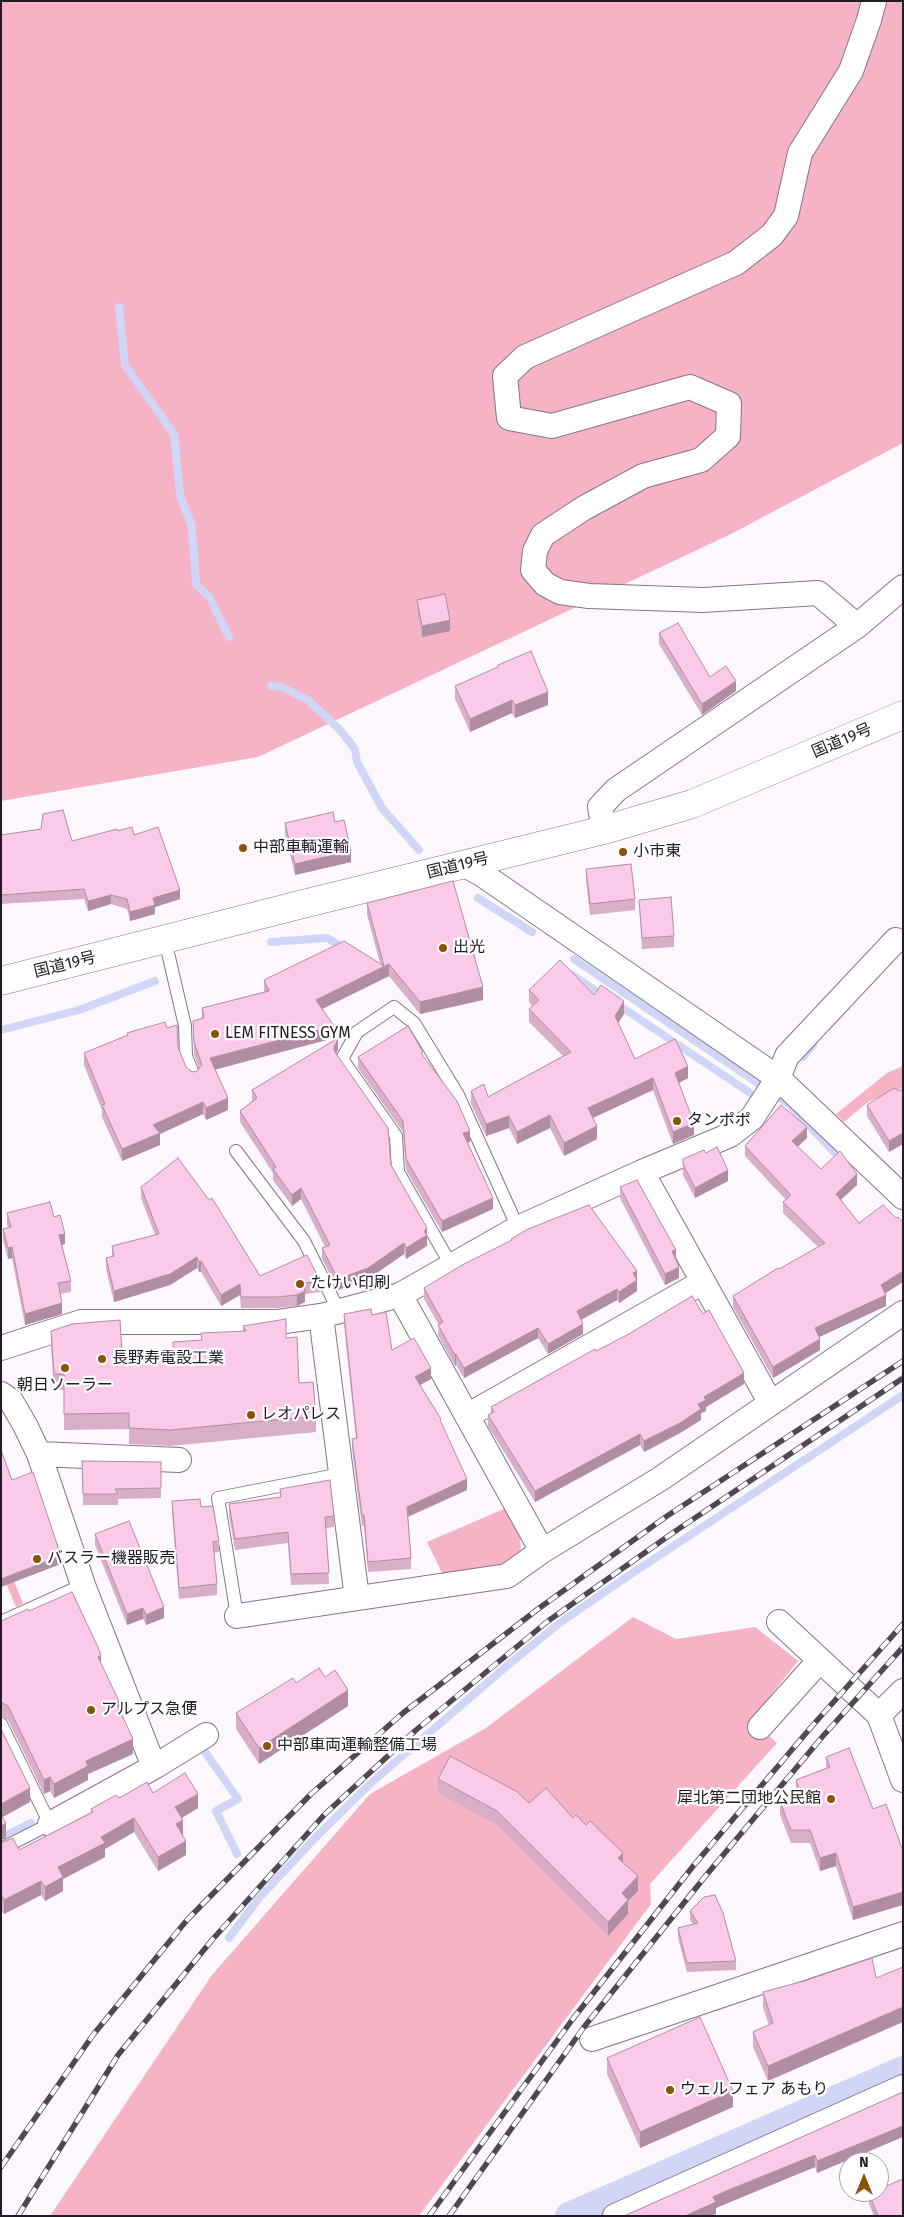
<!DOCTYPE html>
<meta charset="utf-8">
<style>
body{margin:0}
#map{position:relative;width:904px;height:2217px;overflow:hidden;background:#fdf8fe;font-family:"Fira Sans",sans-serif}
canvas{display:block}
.frame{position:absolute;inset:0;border:2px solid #221a24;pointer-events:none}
.north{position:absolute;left:839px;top:2152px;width:50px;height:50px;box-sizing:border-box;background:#fff;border:1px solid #a7a3a7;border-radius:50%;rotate:0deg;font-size:14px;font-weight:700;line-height:20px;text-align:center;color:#221a24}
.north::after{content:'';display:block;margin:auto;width:18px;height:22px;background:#8c520c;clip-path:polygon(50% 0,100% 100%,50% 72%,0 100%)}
</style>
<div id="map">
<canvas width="904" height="2217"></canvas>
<div class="frame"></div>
<div class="north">N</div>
</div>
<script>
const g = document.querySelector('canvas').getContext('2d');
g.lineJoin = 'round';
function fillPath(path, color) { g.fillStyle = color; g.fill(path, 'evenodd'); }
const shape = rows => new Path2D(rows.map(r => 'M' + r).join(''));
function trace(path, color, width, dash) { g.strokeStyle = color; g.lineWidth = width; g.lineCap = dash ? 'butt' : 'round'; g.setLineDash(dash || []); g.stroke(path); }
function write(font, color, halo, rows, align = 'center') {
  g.font = font + ' "Fira Sans","Noto Sans JP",sans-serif'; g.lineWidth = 4.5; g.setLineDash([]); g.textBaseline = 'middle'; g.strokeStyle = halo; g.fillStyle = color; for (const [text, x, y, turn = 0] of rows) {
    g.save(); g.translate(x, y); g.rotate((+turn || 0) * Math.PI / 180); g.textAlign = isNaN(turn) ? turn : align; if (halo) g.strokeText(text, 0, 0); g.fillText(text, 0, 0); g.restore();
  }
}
fillPath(shape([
 [1,1,903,1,903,443,731,534,258,757,1,801],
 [903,1066,903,1088,868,1102,844,1122,836,1114,887,1073],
 [506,1508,520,1532,521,1556,501,1570,444,1577,427,1542],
 [1,1549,23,1603,16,1607,1,1571],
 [633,1617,676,1639,755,1627,798,1661,751,1720,777,1743,650,1884,651,1904,419,2216,50,2216,212,1975,370,1794,486,1728]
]), '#f6b3c5');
trace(shape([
 [119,307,125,365,174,434,180,495,192,527,196,584,210,598,229,637],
 [271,686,282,687,309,701,340,730,355,749,357,762,382,808,419,850],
 [478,898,532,932],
 [271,942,327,938,345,949],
 [574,959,790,1105,834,1152],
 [571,974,605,997],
 [617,1004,750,1093],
 [1,1030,79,1010,155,981],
 [803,1057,813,1045],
 [203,1749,238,1799,216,1811,237,1854],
 [1,1838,31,1823],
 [229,1938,259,1898,318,1835,371,1783,508,1665,561,1622,634,1572,903,1395]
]), '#d1d5f6', 8);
trace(shape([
 [569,2216,903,2070]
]), '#d1d5f6', 28);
const lane = shape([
 [165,940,185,1026,186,1056,194,1076],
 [236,1151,304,1241,339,1311],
 [451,1265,398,1172,396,1136,342,1059,357,1032,394,1007,414,1023,458,1095,518,1228],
 [237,1616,218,1498,341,1474],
 [1,1622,83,1585],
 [1,1724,50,1824,1,1849]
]);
const street = shape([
 [857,626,818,593,703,600,589,596,560,592,545,584,533,570,535,551,543,535,584,508,643,476,701,460,728,436,729,404,690,387,552,426,509,418,505,376,525,357,736,263,772,235,786,216,800,153,851,71,869,20,874,1],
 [604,830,600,807,616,790,857,626,903,587],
 [465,865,483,875,778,1078,903,1197],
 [642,1172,770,1402],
 [400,1295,542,1551],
 [321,1316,357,1598],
 [1,1348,81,1322,278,1322,321,1316,400,1295,518,1228,642,1172,730,1135,752,1118,778,1078,787,1056,896,940],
 [1,1394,11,1401,25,1425,39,1454,83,1585,154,1767],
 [467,1416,703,1282],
 [39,1454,179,1460],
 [237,1616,507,1576,542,1551,660,1479,903,1313],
 [779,1622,879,1715],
 [903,1691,879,1715,903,1780],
 [760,1727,820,1660],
 [50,1824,154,1767,206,1735],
 [592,2039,903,1934],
 [615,2216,903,2087]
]);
const highway = shape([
 [1,981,303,904,604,830,692,804,903,715]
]);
trace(lane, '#87738c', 14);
trace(street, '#87738c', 26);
trace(highway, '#87738c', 29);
trace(lane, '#fff', 12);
trace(street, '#fff', 24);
trace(highway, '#fff', 28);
const rail = shape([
 [1,2167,93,2035,187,1920,311,1794,403,1713,538,1609,667,1516,903,1361],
 [18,2216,118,2055,212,1940,325,1814,416,1730,548,1621,677,1530,903,1378],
 [429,2216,572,2020,694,1865,813,1725,903,1624],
 [449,2216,584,2027,708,1873,823,1736,903,1647]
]);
trace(rail, '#4f4851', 5.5);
trace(rail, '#fff', 4, [11]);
fillPath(shape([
 [417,600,450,631,422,637,417,611],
 [659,633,710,677,736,691,702,715,659,644],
 [498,665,548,705,515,718,512,713,470,732,455,699,455,686,498,667],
 [335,822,351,862,295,875,285,834,285,823],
 [41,829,72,841,117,831,134,835,180,899,155,907,155,914,130,921,127,909,111,904,88,911,84,899,1,904,1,835],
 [586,869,635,899,635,910,590,915,586,880],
 [639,900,674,936,674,947,642,949],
 [367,903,483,1000,420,1014,389,976,322,1009,334,1038,215,1069,228,1110,206,1120,203,1114,160,1134,160,1145,122,1161,102,1117,102,1110,84,1065,84,1053,127,1036,127,1033,167,1028,178,1047,186,1067,192,1072,197,1071,199,1069,194,1054,193,1021,202,1019,202,1008,264,992,264,980,380,963,367,915],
 [529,990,594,995,624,1014,618,1023,635,1059,688,1078,679,1083,694,1135,673,1144,653,1090,593,1118,597,1139,564,1156,550,1128,517,1144,509,1128,486,1136,471,1104,471,1091,488,1097,563,1056,529,1022,529,1009,532,1006,529,1002],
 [338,1049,336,1054,391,1165,427,1228,427,1246,406,1259,404,1254,368,1279,338,1290,322,1259,322,1248,325,1247,301,1199,292,1206,273,1180,273,1173,240,1122,240,1111,252,1101,252,1090],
 [423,1056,470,1142,468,1143,493,1209,442,1232,406,1170,403,1132,358,1068,358,1057],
 [903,1089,903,1144,889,1152,867,1116,867,1105],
 [807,1138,797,1147,821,1169,857,1185,841,1200,859,1223,896,1218,903,1222,903,1282,885,1293,886,1306,819,1337,820,1350,773,1378,733,1307,733,1296,818,1247,783,1213,783,1202,786,1200,745,1156,745,1146],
 [706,1153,728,1181,695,1198,683,1175,683,1159],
 [141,1187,260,1276,320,1281,320,1292,305,1294,305,1302,297,1306,277,1308,241,1308,240,1295,221,1306,201,1272,199,1272,197,1268,170,1285,114,1302,106,1269,106,1258,112,1256,112,1246,155,1235,141,1198],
 [620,1187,679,1278,665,1285,620,1198],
 [7,1213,54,1217,65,1244,62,1245,71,1281,71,1292,60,1294,62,1314,25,1325,12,1258,8,1259,3,1240,3,1229,8,1228,7,1224],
 [511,1239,637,1279,637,1291,619,1303,617,1300,581,1320,583,1334,548,1354,538,1338,464,1378,456,1365,455,1366,438,1335,439,1325,424,1299,424,1288,511,1241],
 [344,1314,372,1315,392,1350,431,1379,420,1385,441,1424,467,1490,408,1517,411,1558,411,1569,368,1572,364,1526,362,1526,352,1449,352,1439,356,1438,344,1325],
 [243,1326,286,1338,299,1383,316,1416,316,1432,170,1446,129,1444,129,1429,64,1430,64,1390,54,1390,51,1347,51,1331,122,1353,164,1353,173,1349,201,1340,243,1332],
 [596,1351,744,1384,706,1407,706,1411,701,1413,701,1420,680,1433,644,1452,640,1445,535,1502,488,1426,488,1415,491,1413,491,1407],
 [82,1461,161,1462,161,1498,118,1499,118,1505,83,1505],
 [280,1489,334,1516,334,1527,326,1528,329,1584,291,1585,288,1543,235,1550,229,1515,229,1504,280,1497],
 [172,1501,201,1507,219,1541,219,1552,214,1553,217,1584,217,1595,179,1599,172,1512],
 [95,1534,164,1618,146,1625,143,1619,127,1625,95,1545],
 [29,1611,101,1664,119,1710,133,1754,88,1774,88,1780,54,1798,50,1791,44,1794,8,1720,1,1716,1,1621],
 [296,1683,348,1706,259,1764,236,1729,236,1713],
 [826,1757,873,1809,853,1920,836,1866,820,1871,810,1843,791,1843,780,1815,780,1802,797,1795,796,1793,796,1780,826,1768],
 [438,1779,529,1803,573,1818,638,1891,628,1901,628,1914,608,1936,497,1825,438,1793],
 [153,1793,198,1808,181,1818,182,1835,186,1855,158,1871,134,1832,105,1849,105,1857,63,1879,63,1891,45,1901,41,1895,4,1914,1,1909,1,1843,19,1850,91,1812,91,1809,119,1798],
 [690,1911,736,1961,736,1970,687,1972,678,1938,678,1928,693,1924,690,1920],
 [804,1981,768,2081,753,2047,753,2032,769,2025,763,2007,763,1992],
 [607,2058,733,2107,640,2148,607,2074],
 [903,2092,817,2173,815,2167,726,2203,716,2208,716,2214,624,2216],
 [869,2193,903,2216,874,2216,869,2204]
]), '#d8aec8');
fillPath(shape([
 [450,620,450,631,422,637,422,626],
 [736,681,736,691,702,715,702,704],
 [548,692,548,705,515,718,515,705],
 [512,700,512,713,470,732,470,719],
 [351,851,351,862,295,875,295,864],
 [180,890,180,899,155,907,155,914,130,921,130,912,153,898],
 [111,895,111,904,88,911,88,901],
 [389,964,389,976,316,1012,316,1000],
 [483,987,483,1000,420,1014,420,1002],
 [624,1001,624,1014,615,1028,615,1016],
 [334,1026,334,1038,210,1071,210,1058],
 [338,1038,338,1049,334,1059,334,1048],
 [688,1066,688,1078,675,1085,675,1073],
 [653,1078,653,1090,588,1120,588,1108],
 [228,1098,228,1110,206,1120,206,1108],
 [203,1102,203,1114,160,1134,160,1145,122,1161,122,1149,153,1125],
 [550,1115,550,1128,517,1144,517,1132],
 [509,1116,509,1128,486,1136,486,1124],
 [694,1123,694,1135,673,1144,673,1132],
 [597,1126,597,1139,564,1156,564,1143],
 [807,1127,807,1138,792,1152,792,1141],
 [470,1131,470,1142,463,1144,463,1133],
 [903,1133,903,1144,889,1152,889,1141],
 [728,1170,728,1181,695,1198,695,1188],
 [857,1174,857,1185,836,1204,836,1194],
 [301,1188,301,1199,292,1206,292,1195],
 [493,1198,493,1209,442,1232,442,1221],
 [427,1228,427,1246,406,1259,406,1248],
 [65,1234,65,1244,59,1246,59,1235],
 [404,1243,404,1254,368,1279,338,1290,338,1279],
 [12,1247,12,1258,8,1259,8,1248],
 [676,1250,676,1261,672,1251],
 [197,1257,197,1268,170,1285,114,1302,114,1291],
 [201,1261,201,1272,199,1272,199,1262],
 [679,1267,679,1278,665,1285,665,1274],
 [637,1271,637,1291,619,1303,619,1292,633,1273],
 [903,1271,903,1282,881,1296,881,1285],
 [240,1284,240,1295,221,1306,221,1295],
 [617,1289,617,1300,577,1322,577,1311],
 [305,1291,305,1302,297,1306,297,1295],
 [886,1295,886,1306,815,1339,815,1328],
 [62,1303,62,1314,25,1325,25,1314],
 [583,1324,583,1334,548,1354,548,1344],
 [538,1328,538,1338,464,1378,464,1368],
 [820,1339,820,1350,773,1378,773,1367],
 [456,1354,456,1365,455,1366,455,1355],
 [431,1368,431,1379,415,1388,415,1377],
 [744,1373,744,1384,706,1407,706,1411,701,1413,701,1420,680,1433,644,1452,644,1441,698,1404,704,1397],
 [640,1434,640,1445,535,1502,535,1491],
 [467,1479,467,1490,407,1517,407,1507],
 [61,1556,61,1564,1,1587,1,1579],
 [164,1607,164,1618,146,1625,146,1615],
 [143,1608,143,1619,127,1625,127,1614],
 [101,1655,101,1670,98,1657],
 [348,1690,348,1706,259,1764,259,1748],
 [119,1701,119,1715,116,1702],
 [133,1739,133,1754,88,1774,88,1780,54,1798,54,1784,86,1761],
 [50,1777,50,1791,44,1794,44,1780],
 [30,1788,30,1802,1,1818,1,1804],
 [198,1794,198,1808,175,1822,175,1807],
 [134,1818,134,1832,105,1849,105,1857,63,1879,63,1891,45,1901,45,1887,58,1867,101,1837],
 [183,1820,183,1835,176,1839,176,1824],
 [6,1823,6,1838,1,1840,1,1826],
 [186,1841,186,1855,158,1871,158,1857],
 [623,1853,623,1867,618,1858],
 [836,1853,836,1866,820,1871,820,1858],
 [638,1876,638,1891,628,1901,628,1914,608,1936,608,1922,622,1893],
 [41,1881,41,1895,4,1914,4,1900],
 [903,1892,903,1905,853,1920,853,1907],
 [903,2007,903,2022,768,2081,768,2066],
 [733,2091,733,2107,640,2148,640,2132],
 [903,2126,903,2137,817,2173,817,2161],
 [815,2155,815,2167,716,2208,716,2214,711,2216,685,2216,713,2197]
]), '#b08da3');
const building = shape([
 [445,594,450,620,422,626,417,600,445,594],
 [678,623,710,677,726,666,736,681,702,704,659,633,678,623],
 [531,651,548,692,515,705,512,700,470,719,455,686,498,667,498,665,531,651],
 [63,810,72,841,117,829,117,831,132,827,134,835,158,827,180,890,153,898,155,905,130,912,127,899,111,895,88,901,84,889,1,895,1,835,41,829,43,814,63,810],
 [333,812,335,822,344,820,351,851,295,864,285,823,333,812],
 [631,864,635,899,590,904,586,869,631,864],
 [453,881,483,987,420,1002,389,964,316,1000,334,1026,210,1058,228,1098,206,1108,203,1102,153,1125,160,1133,122,1149,102,1105,105,1104,84,1053,128,1035,127,1033,165,1022,167,1028,177,1025,178,1047,186,1067,192,1072,197,1071,202,1065,194,1042,193,1021,204,1018,202,1008,269,991,264,980,344,941,384,966,367,903,453,881],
 [671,897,674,936,642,938,639,900,671,897],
 [560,960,594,995,601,985,624,1001,615,1016,635,1059,675,1039,688,1066,675,1073,694,1123,673,1132,653,1078,588,1108,597,1126,564,1143,550,1115,517,1132,509,1116,486,1124,471,1091,484,1084,488,1097,571,1052,529,1009,539,1000,529,990,560,960],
 [408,1026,423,1052,421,1053,457,1101,470,1131,463,1133,493,1198,442,1221,406,1159,403,1121,358,1057,408,1026],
 [338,1038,334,1048,335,1052,388,1128,391,1165,427,1228,424,1231,427,1235,406,1248,404,1243,368,1268,338,1279,322,1248,330,1245,301,1188,292,1195,273,1169,276,1167,240,1111,257,1098,252,1090,338,1038],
 [894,1088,899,1091,903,1089,903,1133,889,1141,867,1105,894,1088],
 [781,1105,807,1127,792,1141,821,1169,840,1151,857,1174,836,1194,859,1223,883,1205,896,1218,898,1217,903,1222,903,1271,881,1285,886,1295,815,1328,820,1339,773,1367,733,1296,778,1268,779,1269,825,1243,783,1202,791,1195,745,1146,781,1105],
 [717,1147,728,1170,695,1188,683,1164,683,1159,704,1150,706,1153,717,1147],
 [178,1158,209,1200,212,1198,260,1276,307,1255,320,1281,304,1283,305,1291,297,1295,277,1297,241,1297,240,1284,221,1295,201,1261,199,1262,197,1257,170,1274,114,1291,106,1258,114,1256,112,1246,159,1234,141,1187,178,1158],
 [637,1180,676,1250,672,1251,679,1267,665,1274,620,1187,637,1180],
 [50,1202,54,1217,60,1215,65,1234,59,1235,71,1281,58,1283,62,1303,25,1314,12,1247,8,1248,3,1229,11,1227,7,1213,50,1202],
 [589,1205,637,1271,633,1273,637,1280,619,1292,617,1289,577,1311,583,1324,548,1344,538,1328,464,1368,456,1354,455,1355,438,1325,443,1322,424,1288,462,1265,512,1240,511,1239,528,1229,589,1205],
 [692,1296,703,1314,709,1310,744,1373,704,1397,706,1400,698,1404,701,1409,680,1423,644,1441,640,1434,535,1491,488,1415,494,1412,491,1407,595,1349,596,1351,627,1335,692,1296],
 [371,1309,372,1315,386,1312,392,1350,414,1338,431,1368,415,1377,441,1419,440,1420,467,1479,407,1507,411,1558,368,1562,364,1515,362,1515,352,1439,357,1438,344,1314,371,1309],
 [286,1319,286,1338,297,1337,299,1383,313,1382,316,1416,170,1430,129,1428,129,1413,64,1414,64,1374,54,1374,51,1331,72,1324,120,1320,122,1353,164,1353,164,1349,173,1349,173,1342,202,1340,201,1333,246,1331,243,1326,286,1319],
 [1,1450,12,1480,33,1472,61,1556,1,1579,1,1450],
 [82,1461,161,1462,161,1488,115,1489,118,1494,83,1494,82,1461],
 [330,1480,334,1516,325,1517,329,1573,291,1574,288,1532,235,1539,229,1504,281,1497,280,1489,330,1480],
 [200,1499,201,1507,213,1506,219,1541,213,1542,217,1584,179,1588,172,1501,200,1499],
 [129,1521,164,1607,146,1615,143,1608,127,1614,95,1534,129,1521],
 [72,1592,97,1645,101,1655,98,1657,118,1699,119,1701,116,1702,133,1739,86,1761,88,1766,54,1784,50,1777,44,1780,8,1706,1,1702,1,1621,28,1609,29,1611,72,1592],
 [319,1668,325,1677,335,1670,348,1690,259,1748,236,1713,293,1678,296,1683,319,1668],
 [1,1729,30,1788,1,1804,1,1729],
 [849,1748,873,1809,886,1804,903,1851,903,1892,853,1907,836,1853,820,1858,810,1830,791,1830,780,1802,801,1794,796,1780,830,1767,826,1757,849,1748],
 [450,1756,516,1791,529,1803,546,1788,573,1818,576,1815,586,1825,590,1821,623,1853,618,1858,638,1876,622,1893,628,1900,608,1922,497,1811,438,1779,450,1756],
 [185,1773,198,1794,175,1807,183,1820,176,1824,186,1841,158,1857,134,1818,101,1837,105,1843,58,1867,63,1877,45,1887,41,1881,4,1900,1,1894,1,1843,13,1838,19,1850,93,1812,91,1809,116,1795,119,1798,147,1782,153,1793,185,1773],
 [1,1815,6,1823,1,1826,1,1815],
 [715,1895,723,1913,736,1961,687,1963,678,1928,698,1923,690,1911,704,1897,715,1895],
 [872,1958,876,1978,903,1967,903,2007,768,2066,753,2032,773,2023,763,1992,804,1981,872,1958],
 [700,2017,733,2091,640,2132,607,2058,700,2017],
 [903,2092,903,2126,817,2161,815,2155,726,2191,713,2197,716,2202,685,2216,624,2216,903,2092],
 [903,2179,903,2216,878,2216,869,2193,871,2192,879,2192,879,2189,903,2179]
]);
fillPath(building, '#fbcae9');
trace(building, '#b08da3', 1);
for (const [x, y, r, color] of [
 [243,848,5,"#8c520c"],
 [623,852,5,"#8c520c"],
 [443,948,5,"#8c520c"],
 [215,1034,5,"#8c520c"],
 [677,1121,5,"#8c520c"],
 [300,1284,5,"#8c520c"],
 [102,1359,5,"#8c520c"],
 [65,1368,5,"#8c520c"],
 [251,1415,5,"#8c520c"],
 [37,1559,5,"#8c520c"],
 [91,1710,5,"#8c520c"],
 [267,1746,5,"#8c520c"],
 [831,1799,5,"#8c520c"],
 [670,2090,5,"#8c520c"]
]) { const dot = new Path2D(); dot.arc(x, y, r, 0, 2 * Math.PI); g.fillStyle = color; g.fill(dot); trace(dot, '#fff', 2); }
write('16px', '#221a24', '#fff', [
 ["国道19号",842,741,-23],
 ["国道19号",458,866,-14],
 ["国道19号",65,965,-14]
]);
write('16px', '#221a24', '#fff', [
 ["中部車輌運輸",253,848],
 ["小市東",633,852],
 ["出光",453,948],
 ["LEM FITNESS GYM",225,1034],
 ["タンポポ",687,1121],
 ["たけい印刷",310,1284],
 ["長野寿電設工業",112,1359],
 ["朝日ソーラー",65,1386,"center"],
 ["レオパレス",261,1415],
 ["バスラー機器販売",47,1559],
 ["アルプス急便",101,1710],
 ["中部車両運輸整備工場",277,1746],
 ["犀北第二団地公民館",821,1799,"right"],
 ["ウェルフェア あもり",680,2090]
], 'left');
</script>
